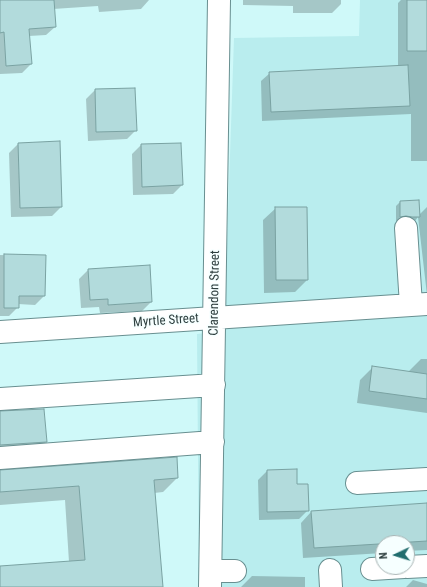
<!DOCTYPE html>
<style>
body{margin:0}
#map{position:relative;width:427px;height:587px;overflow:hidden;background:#cff9f9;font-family:"Roboto Condensed",sans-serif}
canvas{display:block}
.north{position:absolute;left:375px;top:535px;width:40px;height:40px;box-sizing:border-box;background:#f6ffff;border:1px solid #a6b2b2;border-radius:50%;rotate:266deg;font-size:11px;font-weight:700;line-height:16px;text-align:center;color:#2d3e3e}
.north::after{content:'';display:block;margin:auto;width:14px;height:18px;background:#216d6e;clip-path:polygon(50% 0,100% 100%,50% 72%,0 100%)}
</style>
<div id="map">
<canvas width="427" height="587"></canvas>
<div class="north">N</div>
</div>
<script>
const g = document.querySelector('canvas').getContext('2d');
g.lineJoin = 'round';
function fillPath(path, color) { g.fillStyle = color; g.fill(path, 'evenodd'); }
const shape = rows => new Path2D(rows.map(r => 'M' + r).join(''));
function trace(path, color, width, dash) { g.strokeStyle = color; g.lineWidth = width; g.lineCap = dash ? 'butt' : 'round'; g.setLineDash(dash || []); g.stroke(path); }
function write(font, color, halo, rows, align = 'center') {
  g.font = font + ' "Roboto Condensed",sans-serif'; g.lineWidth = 3; g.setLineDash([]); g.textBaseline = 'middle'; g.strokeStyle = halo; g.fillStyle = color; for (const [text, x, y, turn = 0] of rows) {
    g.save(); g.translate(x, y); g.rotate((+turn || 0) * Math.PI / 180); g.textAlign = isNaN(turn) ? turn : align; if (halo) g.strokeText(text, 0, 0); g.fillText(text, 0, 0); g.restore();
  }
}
fillPath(shape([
 [360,0,427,0,427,587,199,587,197,334,224,331,234,38,359,36],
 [383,543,407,543,407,567,383,567]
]), '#b9edee');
fillPath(shape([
 [0,0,149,0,141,9,99,12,98,6,53,9,55,27,46,35,29,36,31,64,22,73,0,74],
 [243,0,341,0,341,4,332,13,293,13,293,6,243,5],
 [401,0,427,0,427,161,411,161,411,114,262,121,261,81,270,73,398,66,398,3],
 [134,89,136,130,127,139,88,141,86,99,95,90],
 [18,144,61,207,52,216,11,217,9,153],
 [141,145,182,185,173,194,133,195,132,154],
 [400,202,419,215,427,207,427,295,418,217,415,221,407,221,401,220,396,221,396,206],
 [276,208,307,280,295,292,264,293,263,220],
 [0,255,45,256,44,296,35,305,18,304,18,307,9,316,0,316],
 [88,270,151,302,142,311,100,313,99,307,81,308,79,279],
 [421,359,427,359,427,413,357,403,360,380,373,367,408,372],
 [0,412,46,442,31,456,0,459],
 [296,470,296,485,308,510,299,519,259,520,258,480,267,471],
 [0,471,177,478,163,492,154,493,162,587,0,587,0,567,69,562,65,500,0,505],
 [427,504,427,550,407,551,407,543,383,543,383,553,303,558,301,523,311,512],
 [252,576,305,577,305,587,241,587],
 [413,580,427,584,427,587,406,587]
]), '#0003');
const building = shape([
 [0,0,54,0,56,27,29,29,32,64,6,66,4,32,0,33,0,0],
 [407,0,427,0,427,51,407,51,407,0],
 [408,65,410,106,271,112,269,72,408,65],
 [135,88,137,131,96,132,95,89,135,88],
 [60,141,62,207,20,208,18,143,60,141],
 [181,143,183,185,142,187,141,144,181,143],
 [419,200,420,217,412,217,406,216,400,217,400,201,419,200],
 [275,207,307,207,308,280,276,280,275,207],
 [4,254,46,255,45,296,19,296,19,308,4,308,4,254],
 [150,265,152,302,108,305,108,299,90,300,88,269,150,265],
 [372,366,427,374,427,399,369,391,372,366],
 [44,409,47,442,0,445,0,411,44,409],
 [177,457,178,478,154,480,163,587,0,587,0,566,85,560,79,486,0,492,0,470,177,457],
 [297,469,297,484,308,484,309,511,267,512,267,470,297,469],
 [427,503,427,541,314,548,311,511,427,503]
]);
fillPath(building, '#b2dbdc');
trace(building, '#7aa2a2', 1);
const minor = shape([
 [406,228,411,305],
 [0,332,427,304],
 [0,399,214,385],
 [0,458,213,442],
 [357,483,427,479],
 [407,567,427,566],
 [372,569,404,567],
 [330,570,331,587],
 [211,571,235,571],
 [210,587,219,0]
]);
trace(minor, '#688f90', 24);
trace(minor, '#fff', 22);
write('13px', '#2d3e3e', '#f6ffff', [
 ["Clarendon Street",215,293,-89],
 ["Myrtle Street",166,321,-4]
]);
</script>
